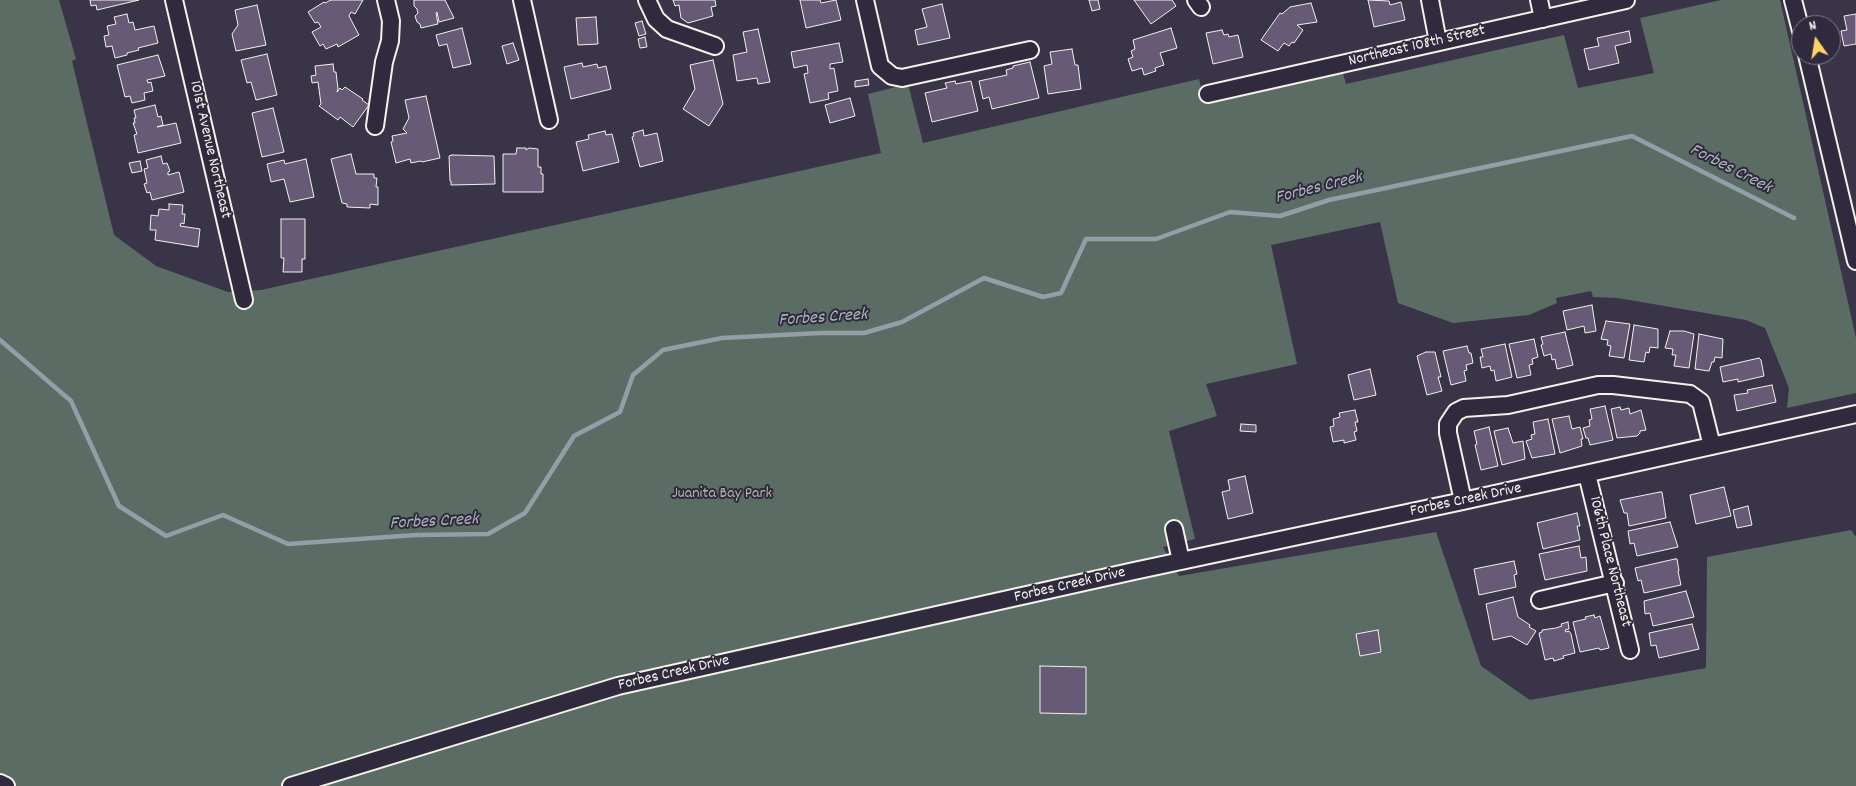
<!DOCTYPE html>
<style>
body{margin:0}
#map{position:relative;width:1856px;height:786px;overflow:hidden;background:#3a3448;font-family:Dekko,sans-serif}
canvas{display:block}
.north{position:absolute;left:1791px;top:15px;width:50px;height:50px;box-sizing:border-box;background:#2f2a3d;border:1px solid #7e7a81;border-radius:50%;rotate:347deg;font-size:14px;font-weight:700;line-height:20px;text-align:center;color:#f4f1e8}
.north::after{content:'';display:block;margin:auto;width:18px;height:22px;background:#ffd166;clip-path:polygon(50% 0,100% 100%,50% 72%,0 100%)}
</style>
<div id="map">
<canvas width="1856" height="786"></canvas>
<div class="north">N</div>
</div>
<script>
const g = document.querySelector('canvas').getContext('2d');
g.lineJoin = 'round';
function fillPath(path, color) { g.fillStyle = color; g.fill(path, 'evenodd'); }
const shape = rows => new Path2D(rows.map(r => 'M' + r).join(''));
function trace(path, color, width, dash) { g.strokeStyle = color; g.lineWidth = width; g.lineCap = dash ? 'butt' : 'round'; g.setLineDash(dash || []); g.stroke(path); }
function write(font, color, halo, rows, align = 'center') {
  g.font = font + ' Dekko,sans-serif'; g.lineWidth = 4; g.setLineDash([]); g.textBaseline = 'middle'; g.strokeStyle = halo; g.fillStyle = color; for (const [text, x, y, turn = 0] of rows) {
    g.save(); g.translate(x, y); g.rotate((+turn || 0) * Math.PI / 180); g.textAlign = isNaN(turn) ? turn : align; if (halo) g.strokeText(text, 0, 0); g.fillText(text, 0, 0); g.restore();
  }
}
fillPath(shape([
 [0,0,59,0,76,59,72,61,114,235,156,266,228,292,261,290,881,153,868,94,908,84,923,143,1199,79,1204,101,1342,69,1346,84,1564,35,1578,88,1654,73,1640,18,1721,0,1780,0,1856,338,1856,393,1787,408,1789,388,1765,328,1746,320,1618,298,1593,297,1591,291,1556,298,1557,303,1529,315,1453,323,1398,303,1380,222,1271,245,1297,364,1206,384,1217,416,1169,431,1195,539,1163,547,1179,576,1436,532,1481,666,1530,700,1706,668,1707,557,1851,530,1856,537,1856,786,0,786]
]), '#5b6c65');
trace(shape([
 [0,340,71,401,119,506,166,536,223,515,288,544,416,535,488,534,525,513,574,436,620,412,633,375,663,350,722,338,820,333,864,333,902,322,984,278,1043,297,1061,293,1086,239,1156,239,1230,212,1280,216,1329,200,1632,136,1794,218]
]), '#929fa7', 4.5);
const building = shape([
 [90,0,139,0,97,10,96,5,91,6,90,0],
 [331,0,363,0,355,14,351,12,349,16,359,35,338,47,337,44,326,49,323,44,320,46,312,32,321,27,318,22,315,23,308,12,324,2,325,3,331,0],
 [414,0,445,0,454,18,439,22,437,12,436,13,438,24,421,28,420,24,417,22,415,16,418,13,417,9,414,6,414,0],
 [673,0,715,0,716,6,711,7,713,16,688,23,681,18,679,5,675,6,673,0],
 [800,0,820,0,821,3,836,0,841,20,806,28,800,0],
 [1089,0,1098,0,1100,9,1092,11,1089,0],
 [1134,0,1172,0,1176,6,1151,24,1134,0],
 [1368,0,1389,1,1390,5,1401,2,1405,20,1374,27,1368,0],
 [1311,3,1317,22,1297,25,1303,30,1294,43,1292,42,1289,46,1284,43,1278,51,1261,40,1280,13,1282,14,1290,7,1311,3],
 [942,4,950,38,918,45,915,30,927,27,922,9,942,4],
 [257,5,266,45,236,51,232,34,238,25,235,10,257,5],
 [127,14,129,23,133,22,135,30,154,26,158,43,138,48,139,50,127,53,127,55,115,58,112,46,106,47,104,36,109,35,107,26,116,24,114,17,127,14],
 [1856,14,1856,44,1844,46,1841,31,1847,30,1844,16,1856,14],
 [596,17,598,44,578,45,576,18,596,17],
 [642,21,646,34,639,36,635,23,642,21],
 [462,28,471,64,453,68,447,44,439,46,436,35,462,28],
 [1171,28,1177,48,1160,53,1164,65,1155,68,1156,71,1144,75,1142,68,1132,71,1128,59,1133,57,1131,51,1135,49,1133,40,1171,28],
 [758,29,770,82,758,84,757,78,737,81,733,55,747,52,743,32,758,29],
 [1222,30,1224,35,1228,34,1229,37,1238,35,1243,57,1213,64,1206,33,1222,30],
 [1629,31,1631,42,1615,46,1619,63,1589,70,1584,49,1599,46,1597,38,1629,31],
 [645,37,647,47,640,48,638,39,645,37],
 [513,43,519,60,507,64,502,46,513,43],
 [839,43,843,62,830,64,830,69,834,68,838,91,828,93,829,99,810,103,804,74,808,73,807,65,794,68,791,52,839,43],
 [1072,49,1075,65,1078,65,1081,89,1048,94,1044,66,1052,64,1050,52,1072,49],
 [267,54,277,95,256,100,251,82,247,83,241,60,267,54],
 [158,55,165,76,147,80,148,83,151,82,153,91,144,93,145,100,132,103,130,96,125,97,117,65,158,55],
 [713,60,723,104,709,126,683,109,695,89,690,65,713,60],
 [1030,62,1039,98,992,109,989,97,983,99,979,81,1007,75,1006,70,1013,68,1013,66,1030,62],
 [582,63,583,67,597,64,598,68,606,66,611,89,571,99,564,67,582,63],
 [333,64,334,72,336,72,338,89,337,92,340,88,342,90,345,87,363,99,362,100,369,105,353,127,340,117,338,120,319,106,321,104,318,82,312,83,311,76,316,75,315,66,333,64],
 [868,79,869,85,855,87,855,81,868,79],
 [955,81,956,84,971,81,978,111,932,122,925,93,947,88,945,83,955,81],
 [426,96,440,158,422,162,421,161,411,163,410,159,396,163,391,142,393,141,392,136,407,133,403,129,409,118,405,100,426,96],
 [850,98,855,116,830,123,825,105,850,98],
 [155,105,158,117,161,116,163,125,157,127,176,123,181,143,138,153,134,135,137,134,133,123,135,123,134,118,136,118,134,110,155,105],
 [273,108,284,152,262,157,252,113,273,108],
 [643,130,644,136,657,133,663,161,640,167,632,137,634,136,633,133,643,130],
 [605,131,606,135,612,134,619,162,583,171,576,142,589,139,588,135,605,131],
 [517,148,526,148,526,150,529,148,538,149,538,167,541,167,541,174,543,174,543,192,503,192,503,154,516,154,517,148],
 [351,154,356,174,374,174,374,178,377,178,376,187,378,187,378,205,370,204,370,208,347,207,347,204,342,203,331,159,351,154],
 [452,155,494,156,495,184,451,185,451,181,450,181,449,156,452,155],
 [161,156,163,164,167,163,170,171,168,172,168,175,179,172,184,192,152,200,150,192,147,193,144,184,147,183,144,169,148,168,146,160,161,156],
 [306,159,314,197,290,202,284,179,271,182,267,164,284,160,285,164,306,159],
 [140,161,142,171,132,173,129,163,140,161],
 [169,204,183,205,182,214,185,214,184,224,181,223,180,226,200,229,198,247,155,240,156,230,150,230,151,215,158,216,159,209,169,210,169,204],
 [281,219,305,219,305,259,302,259,302,272,283,272,284,258,281,258,281,219],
 [1592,305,1596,331,1585,333,1584,326,1567,330,1563,311,1592,305],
 [1606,321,1630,324,1624,358,1609,356,1611,346,1607,345,1608,340,1601,339,1606,321],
 [1634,325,1658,329,1658,348,1650,347,1649,353,1646,352,1644,362,1629,360,1634,325],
 [1670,331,1684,331,1694,334,1689,368,1674,366,1676,355,1672,355,1673,349,1665,348,1670,331],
 [1565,332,1573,365,1557,369,1555,359,1552,360,1551,354,1544,356,1541,345,1543,344,1541,337,1565,332],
 [1699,334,1723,339,1722,358,1715,357,1714,362,1712,362,1709,371,1695,369,1699,334],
 [1534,339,1538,357,1532,359,1533,364,1529,365,1531,375,1517,378,1509,344,1534,339],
 [1505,344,1512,377,1496,381,1494,370,1491,371,1490,366,1482,368,1480,357,1483,357,1481,349,1505,344],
 [1467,346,1469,353,1471,353,1473,363,1466,365,1467,370,1464,371,1466,381,1451,385,1443,351,1467,346],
 [1426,352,1435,352,1441,377,1438,377,1442,391,1427,395,1417,356,1426,352],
 [1759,358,1761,360,1764,376,1738,382,1738,379,1723,382,1720,367,1759,358],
 [1370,369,1376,395,1354,400,1348,375,1370,369],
 [1772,385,1776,402,1737,411,1734,395,1748,393,1747,390,1772,385],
 [1605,406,1613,440,1590,445,1588,438,1586,438,1583,428,1590,426,1589,420,1592,419,1590,409,1605,406],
 [1620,407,1621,410,1629,408,1630,414,1641,410,1646,430,1640,431,1640,433,1637,436,1617,438,1611,409,1620,407],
 [1355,410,1358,422,1355,422,1357,431,1354,432,1356,440,1344,443,1344,440,1333,442,1330,427,1334,426,1333,419,1340,417,1339,413,1355,410],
 [1569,416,1572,429,1580,427,1583,439,1581,439,1582,446,1560,453,1552,419,1569,416],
 [1548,419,1555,454,1532,458,1526,441,1532,439,1531,435,1535,434,1533,422,1548,419],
 [1241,424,1256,425,1256,432,1240,431,1241,424],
 [1489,427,1498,466,1481,470,1475,445,1477,444,1474,431,1489,427],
 [1508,428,1513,443,1523,441,1525,459,1502,465,1494,431,1508,428],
 [1245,476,1253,513,1228,519,1222,492,1230,490,1228,480,1245,476],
 [1724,487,1731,516,1696,524,1690,495,1724,487],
 [1660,492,1662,492,1666,518,1629,526,1627,513,1624,513,1620,500,1660,492],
 [1748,506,1752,525,1737,528,1733,510,1748,506],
 [1577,513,1580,526,1577,526,1580,540,1543,549,1537,523,1577,513],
 [1670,522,1678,547,1637,556,1634,543,1630,544,1628,531,1670,522],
 [1579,546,1581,558,1586,557,1587,571,1545,580,1539,554,1579,546],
 [1675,559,1677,559,1679,571,1678,571,1681,585,1644,593,1641,580,1638,581,1635,568,1675,559],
 [1514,561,1517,574,1514,575,1516,587,1479,595,1474,569,1514,561],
 [1686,591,1694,617,1653,626,1650,613,1645,614,1644,601,1686,591],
 [1513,597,1518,617,1530,625,1529,627,1536,631,1527,645,1511,636,1493,640,1486,604,1513,597],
 [1594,615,1595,618,1600,616,1609,648,1600,650,1599,648,1580,652,1573,622,1586,619,1585,617,1594,615],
 [1568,622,1569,629,1565,630,1566,632,1569,631,1571,634,1575,653,1563,656,1564,658,1554,661,1553,658,1545,660,1539,633,1542,632,1542,630,1556,628,1562,626,1561,624,1568,622],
 [1692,624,1699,649,1659,658,1656,645,1651,646,1649,633,1692,624],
 [1378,630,1381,652,1360,656,1356,634,1378,630],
 [1040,666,1086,667,1086,714,1040,713,1040,666]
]);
fillPath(building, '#665a76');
trace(building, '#f4f1e8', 1);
const minor = shape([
 [174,0,244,300],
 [522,0,549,120],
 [647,0,656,19,667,29,715,46],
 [865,0,880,66,892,76,902,78,1030,50],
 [1196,0,1201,7],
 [1430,0,1438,42],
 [1539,0,1543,19],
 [1793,0,1801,31],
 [1807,55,1856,261],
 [1208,94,1626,0],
 [375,126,384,62,390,41,391,21,386,0],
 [1587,474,1630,650],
 [1463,501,1448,433,1448,424,1456,412,1464,408,1508,405,1598,385,1613,385,1690,394,1701,402,1712,446],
 [1174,529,1181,561],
 [1540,600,1615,583],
 [0,783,6,786],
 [291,786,618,686,1134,571,1463,501,1856,414]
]);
trace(minor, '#f4f1e8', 20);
trace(minor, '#2f2a3d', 16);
write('16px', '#f4f1e8', '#2f2a3d', [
 ["Northeast 108th Street",1417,47,-13],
 ["101st Avenue Northeast",209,150,77],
 ["Forbes Creek Drive",1466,501,-12],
 ["106th Place Northeast",1609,562,76],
 ["Forbes Creek Drive",1070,586,-13],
 ["Forbes Creek Drive",674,674,-13]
]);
write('16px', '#afb5ad', '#2f2a3d', [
 ["Juanita Bay Park",722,495]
]);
write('italic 18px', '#abb4b7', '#2f2a3d', [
 ["Forbes Creek",1730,170,27],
 ["Forbes Creek",1319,189,-14],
 ["Forbes Creek",823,319,-4],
 ["Forbes Creek",434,523,-3]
]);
</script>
